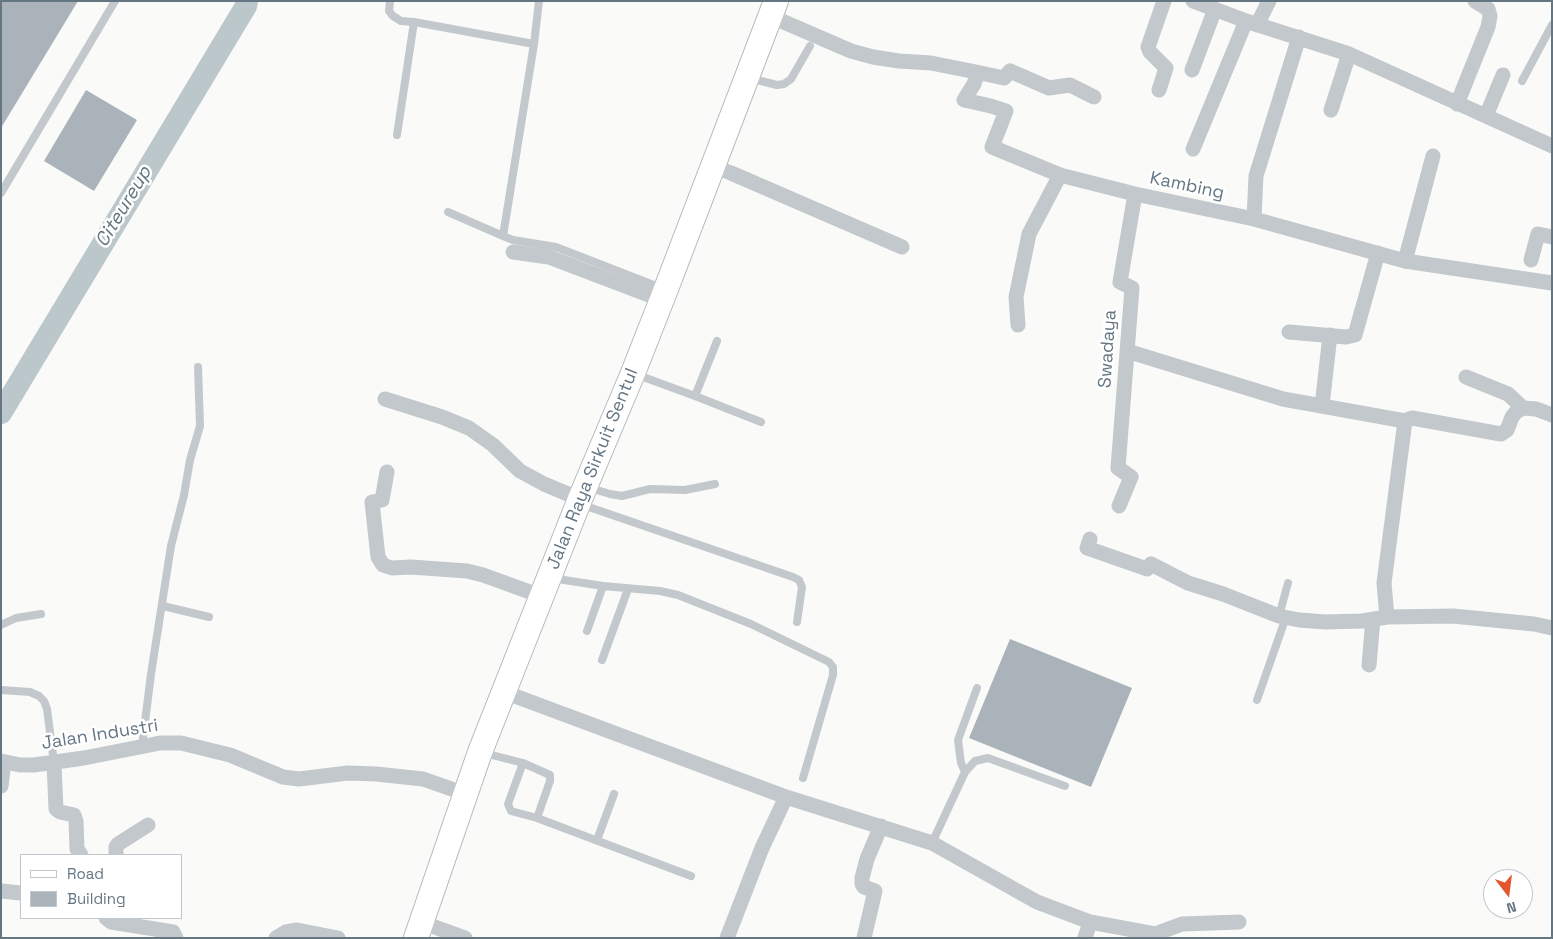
<!DOCTYPE html>
<style>
body{margin:0}
#map{position:relative;width:1553px;height:939px;overflow:hidden;background:#fafaf8;font-family:"Space Grotesk",sans-serif}
canvas{display:block}
.frame{position:absolute;inset:0;border:2px solid #657683;pointer-events:none}
.legend{position:absolute;left:20px;top:854px;width:162px;height:65px;box-sizing:border-box;background:#fff;border:1px solid #c1c8cd;margin:0;padding:6px 9px;list-style:none;font-size:15px;color:#657683}
.legend li{display:flex;align-items:center;gap:10px;height:25px}
.legend b{width:25px;border:1px solid #c1c8cd}
.north{position:absolute;left:1483px;top:869px;width:50px;height:50px;box-sizing:border-box;background:#fff;border:1px solid #c1c8cd;border-radius:50%;rotate:165deg;font-size:14px;font-weight:700;line-height:20px;text-align:center;color:#657683}
.north::after{content:'';display:block;margin:auto;width:18px;height:22px;background:#e4572e;clip-path:polygon(50% 0,100% 100%,50% 72%,0 100%)}
</style>
<div id="map">
<canvas width="1553" height="939"></canvas>
<div class="frame"></div>
<ul class="legend">
<li><b style="height:6px;background:#fff"></b>Road</li>
<li><b style="height:14px;background:#aab3b9"></b>Building</li>
</ul>
<div class="north">N</div>
</div>
<script>
const g = document.querySelector('canvas').getContext('2d');
g.lineJoin = 'round';
const shape = rows => new Path2D(rows.map(r => 'M' + r).join(''));
function trace(path, color, width, dash) { g.strokeStyle = color; g.lineWidth = width; g.lineCap = dash ? 'butt' : 'round'; g.setLineDash(dash || []); g.stroke(path); }
function fillPath(path, color) { g.fillStyle = color; g.fill(path, 'evenodd'); }
function write(font, color, halo, rows, align = 'center') {
  g.font = font + ' "Space Grotesk",sans-serif'; g.lineWidth = 5; g.setLineDash([]); g.textBaseline = 'middle'; g.strokeStyle = halo; g.fillStyle = color; for (const [text, x, y, turn = 0] of rows) {
    g.save(); g.translate(x, y); g.rotate((+turn || 0) * Math.PI / 180); g.textAlign = isNaN(turn) ? turn : align; if (halo) g.strokeText(text, 0, 0); g.fillText(text, 0, 0); g.restore();
  }
}
trace(shape([
 [1,413,246,6,247,1]
]), '#bbc7cb', 22);
fillPath(shape([
 [1,1,78,1,1,128],
 [86,90,137,120,94,191,44,161],
 [1010,639,1132,688,1091,787,969,738]
]), '#aab3b9');
const primary = shape([
 [416,938,480,752,580,499,633,373,666,289,776,1]
]);
trace(primary, '#b5babe', 26);
trace(shape([
 [390,1,389,11,393,16,401,21,414,22,397,135],
 [539,1,534,44,503,236,513,240,556,247,664,289],
 [414,22,534,44],
 [749,78,777,85,784,84,791,79,810,46],
 [1522,81,1552,25],
 [1,193,115,1],
 [448,212,503,236],
 [635,374,695,396,717,341],
 [695,396,761,422],
 [587,487,610,494,622,496,650,489,685,490,715,484],
 [580,504,793,577,799,580,802,587,797,622],
 [551,578,603,586,660,591,678,595,751,624,829,662,833,667,833,675,803,778],
 [163,606,209,617],
 [1279,616,1288,583],
 [1,625,16,618,41,614],
 [587,631,603,586],
 [602,660,628,589],
 [1,690,30,692,39,696,44,701,47,709,54,763],
 [1257,700,1286,617],
 [142,746,151,674,171,546,184,495,190,460,200,426,198,367],
 [484,753,523,763,550,775,550,781,537,818],
 [523,763,508,804,511,811,537,818,691,876],
 [965,772,975,761,988,758,1065,786],
 [597,840,614,794],
 [932,843,965,772,961,763,958,740,977,688]
]), '#c3c8cc', 8);
trace(shape([
 [1193,1,1246,21,1349,54,1552,146],
 [770,16,851,51,873,57,899,61,931,63,976,72,977,75,974,84,964,100,991,106,1006,111,992,147,1060,175,1135,194,1254,219,1405,261,1552,283],
 [1257,25,1269,1],
 [1192,70,1215,9],
 [976,72,1004,78,1010,71,1049,88,1070,85,1094,97],
 [1159,90,1166,68,1150,52,1148,47,1164,1],
 [1457,104,1488,27,1490,16,1488,9,1475,1],
 [1331,110,1349,54],
 [1486,116,1503,75],
 [1193,149,1246,21],
 [712,166,731,173,902,247],
 [1254,219,1256,176,1299,37],
 [513,252,549,257,662,300],
 [1531,260,1538,234,1552,237],
 [1405,261,1433,156],
 [1018,325,1016,297,1029,234,1060,175],
 [1289,332,1346,337,1355,335,1378,253],
 [1127,351,1283,399,1405,421],
 [1466,377,1508,394,1523,408],
 [385,399,442,417,469,428,493,445,520,471,544,484,580,499],
 [1322,406,1330,335],
 [1552,415,1536,409,1523,408,1516,412,1512,417,1507,430,1501,434,1412,418,1405,421,1384,583,1387,617,1453,616,1534,624,1552,628],
 [387,472,382,500,372,502,378,557,383,565,392,568,411,567,467,571,483,575,541,596],
 [1119,506,1131,477,1118,468,1132,288,1120,282,1135,194],
 [1090,539,1087,548,1147,569,1151,564,1188,583,1223,594,1279,616,1299,620,1325,622,1362,621,1387,617],
 [1369,665,1373,619],
 [504,692,786,797,932,843,1037,902,1090,922,1155,934,1182,924,1239,922],
 [1,761,20,765,34,765,84,758,160,743,181,743,230,755,283,777,299,779,348,773,376,774,423,779,466,794],
 [54,763,56,809,60,812,74,815,76,821,77,849,81,855],
 [1,786,4,762],
 [116,855,116,847,118,844,148,825],
 [1,891,21,893],
 [106,918,111,922,173,932,176,938],
 [421,922,465,938],
 [276,938,286,932,297,930,338,938],
 [727,938,762,848,786,797],
 [864,938,875,891,864,887,862,884,862,878,867,859,881,826],
 [1085,938,1090,922]
]), '#c3c8cc', 15);
trace(primary, '#fff', 24);
write('18px', '#657683', '#fff', [
 ["Kambing",1187,186,12],
 ["Swadaya",1108,349,-86],
 ["Jalan Raya Sirkuit Sentul",593,469,-68],
 ["Jalan Industri",100,735,-9]
]);
write('italic 19px', '#60757c', '#fff', [
 ["Citeureup",124,207,-59]
]);
</script>
